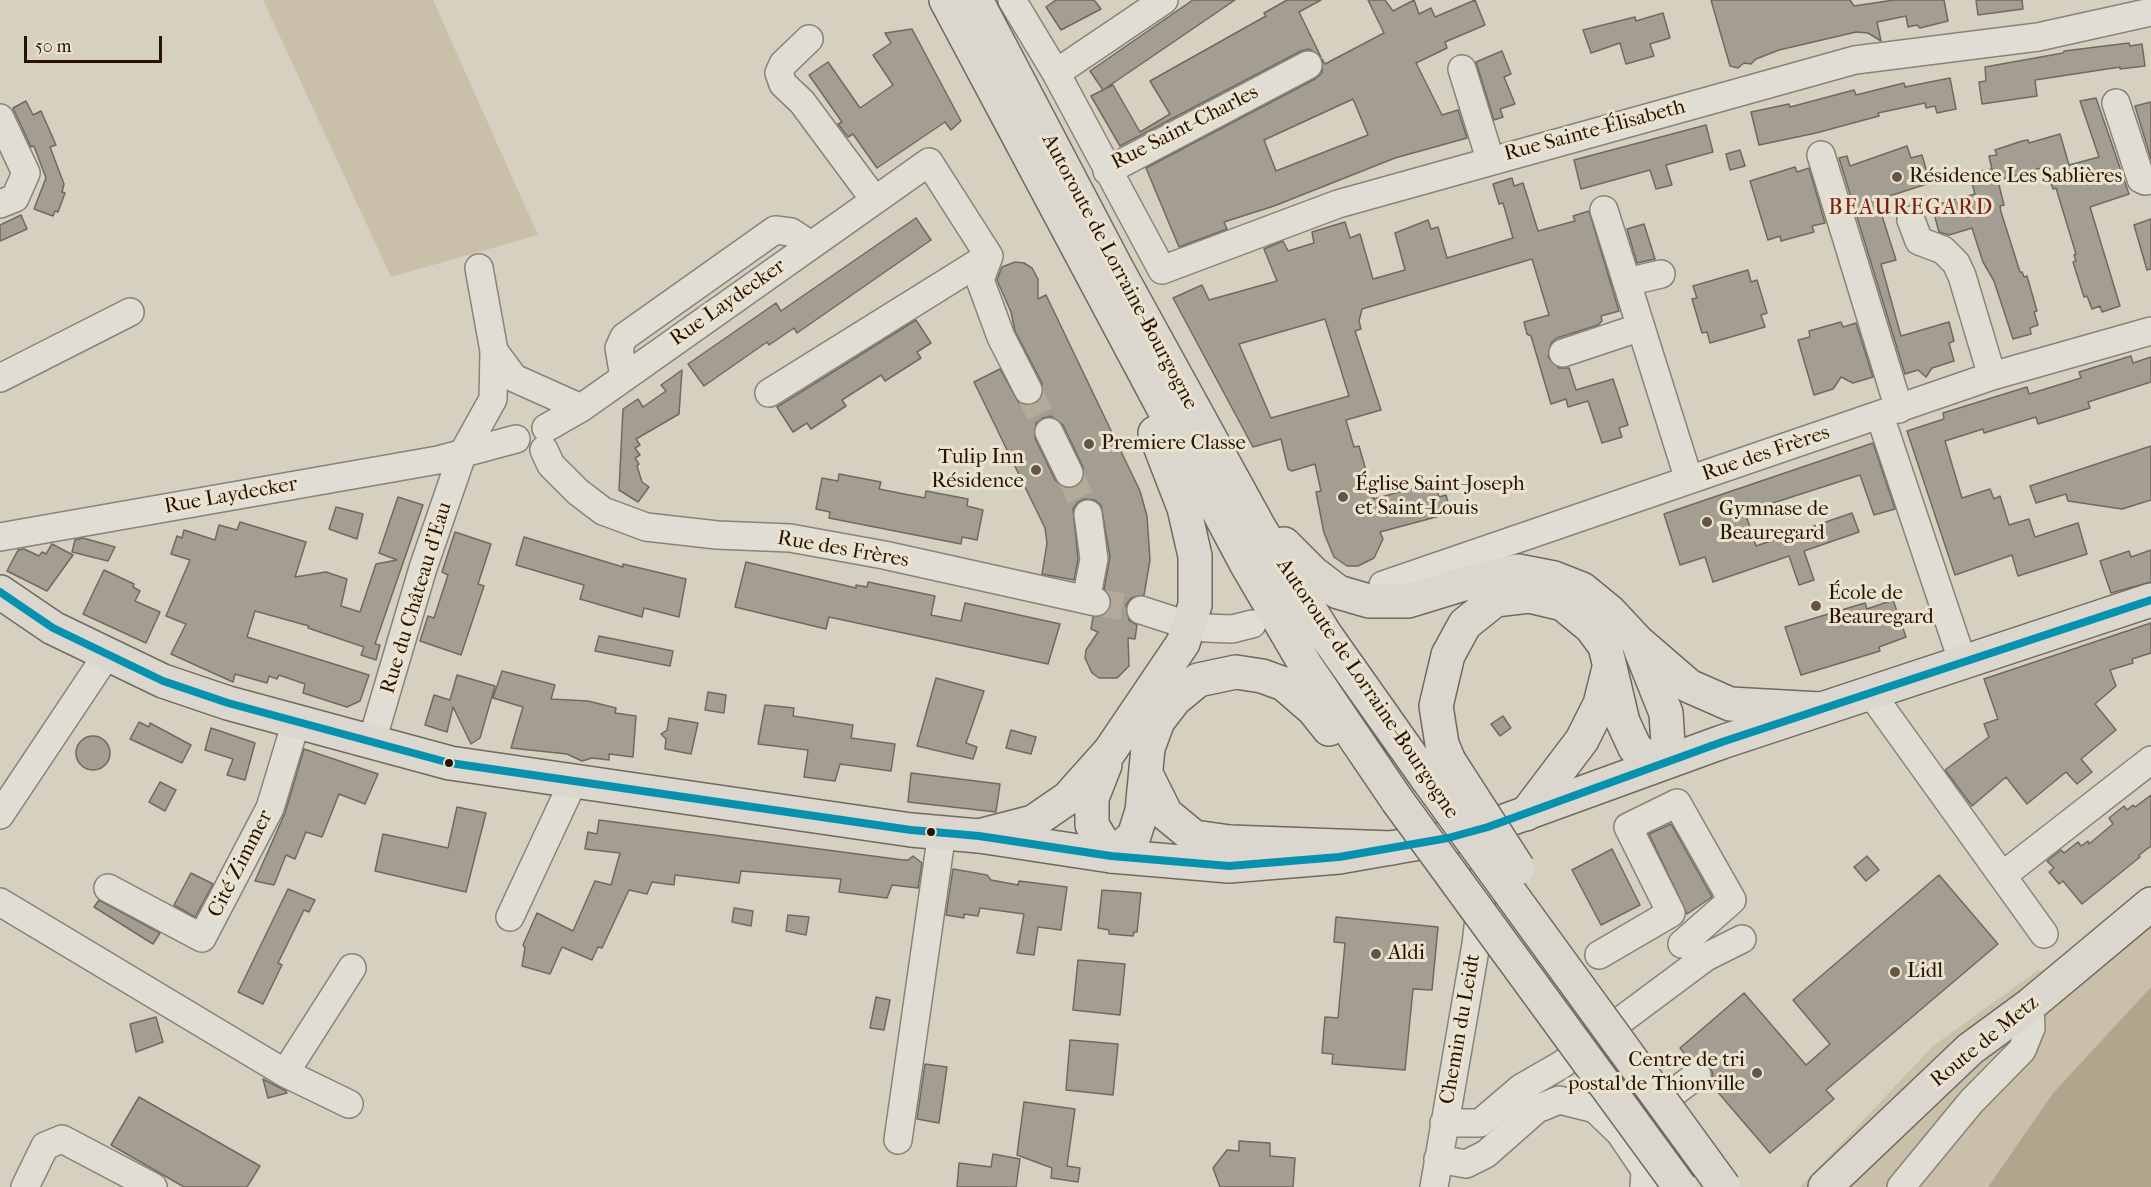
<!DOCTYPE html>
<meta charset="utf-8">
<style>
body{margin:0}
#map{position:relative;width:2151px;height:1187px;overflow:hidden;background:#d6d0c0;font-family:"IM FELL French Canon",serif}
canvas{display:block}
.scale{position:absolute;left:24px;top:36px;width:138px;height:27px;box-sizing:border-box;border:3px solid #2a1201;border-top:0;padding-left:8px;font-size:18px;line-height:21px;white-space:nowrap;color:#2a1201;-webkit-text-stroke:4px #eae3d0;paint-order:stroke}
</style>
<div id="map">
<canvas width="2151" height="1187"></canvas>
<div class="scale">50 m</div>
</div>
<script>
const g = document.querySelector('canvas').getContext('2d');
g.lineJoin = 'round';
function fillPath(path, color) { g.fillStyle = color; g.fill(path, 'evenodd'); }
const shape = rows => new Path2D(rows.map(r => 'M' + r).join(''));
function trace(path, color, width, dash) { g.strokeStyle = color; g.lineWidth = width; g.lineCap = dash ? 'butt' : 'round'; g.setLineDash(dash || []); g.stroke(path); }
function write(font, color, halo, rows, align = 'center') {
  g.font = font + ' "IM FELL French Canon",serif'; g.lineWidth = 6; g.setLineDash([]); g.textBaseline = 'middle'; g.strokeStyle = halo; g.fillStyle = color; for (const [text, x, y, turn = 0] of rows) {
    g.save(); g.translate(x, y); g.rotate((+turn || 0) * Math.PI / 180); g.textAlign = isNaN(turn) ? turn : align; if (halo) g.strokeText(text, 0, 0); g.fillText(text, 0, 0); g.restore();
  }
}
fillPath(shape([
 [263,0,433,0,538,235,391,277],
 [2151,924,2151,987,2053,1093,1988,1187,1800,1187,1933,1046,2037,971,2113,953]
]), '#cac0aa');
fillPath(shape([
 [2151,987,2151,1187,1988,1187,2053,1093]
]), '#b1a58e');
const building = shape([
 [1056,0,1094,0,1101,9,1061,30,1046,7,1056,0],
 [1193,0,1235,0,1103,90,1113,85,1140,132,1170,114,1150,81,1266,16,1264,13,1287,0,1321,0,1299,12,1321,57,1309,49,1301,51,1120,146,1091,96,1103,90,1090,71,1193,0],
 [1368,0,1385,0,1393,11,1414,0,1419,14,1431,8,1435,17,1475,0,1485,25,1445,42,1447,48,1416,63,1442,115,1458,110,1467,138,1395,158,1274,206,1224,222,1227,229,1179,247,1146,168,1315,79,1322,73,1322,59,1325,64,1384,33,1368,0],
 [1353,99,1368,135,1276,171,1264,140,1353,99],
 [1711,0,1850,0,1854,6,1894,0,1944,0,1948,21,1920,28,1917,25,1908,27,1906,16,1877,22,1881,41,1868,33,1856,32,1779,50,1756,59,1751,64,1744,63,1738,68,1730,66,1711,0],
 [1976,0,2022,0,2023,9,1978,15,1976,0],
 [1663,13,1670,38,1650,44,1654,56,1626,64,1620,43,1591,53,1583,30,1635,17,1636,21,1663,13],
 [912,29,961,121,951,130,945,122,877,168,853,134,848,137,838,124,842,122,809,75,828,62,860,108,893,85,873,55,891,43,885,33,912,29],
 [2129,43,2130,46,2142,44,2145,66,2120,69,2120,67,2035,80,2037,96,1982,104,1979,82,1986,81,1985,67,2063,53,2064,51,2129,43],
 [1502,51,1511,74,1504,77,1515,104,1500,109,1503,117,1494,120,1476,62,1502,51],
 [1950,78,1956,109,1937,113,1935,106,1926,108,1925,103,1878,113,1879,116,1816,133,1759,145,1751,112,1789,104,1790,107,1854,90,1856,95,1904,83,1905,87,1950,78],
 [2096,98,2129,194,2090,207,2120,306,2102,312,2100,306,2092,309,2087,296,2084,297,2073,262,2076,261,2074,255,2076,254,2056,188,2053,189,2046,169,2044,167,1998,181,2004,205,2000,206,2001,212,2020,272,2022,272,2024,277,2027,276,2037,311,2034,312,2038,325,2030,328,2031,334,2013,339,1994,281,1983,262,1972,228,1949,235,1939,232,1932,206,1975,194,1969,173,1992,169,1989,156,1997,155,1995,150,2022,141,2028,140,2029,143,2060,134,2069,165,2099,157,2080,101,2096,98],
 [26,101,33,115,41,111,56,145,50,147,64,184,62,192,65,193,58,212,55,211,53,216,34,209,46,178,34,146,31,147,13,108,26,101],
 [2151,102,2151,159,2135,106,2151,102],
 [1706,125,1713,152,1666,165,1672,185,1656,189,1650,170,1581,189,1574,160,1706,125],
 [1907,146,1911,158,1922,155,1930,183,1877,200,1896,260,1881,264,1901,336,1949,322,1954,341,1949,343,1954,361,1932,368,1926,377,1918,370,1905,374,1839,158,1847,156,1850,166,1907,146],
 [1740,150,1745,166,1730,170,1726,154,1740,150],
 [1795,167,1797,172,1809,168,1825,223,1812,226,1814,232,1781,241,1780,236,1768,240,1750,181,1795,167],
 [1512,178,1514,186,1523,183,1538,231,1575,221,1573,216,1589,211,1619,311,1601,316,1602,321,1598,325,1557,338,1551,343,1548,357,1559,368,1569,368,1576,390,1613,379,1628,425,1619,428,1622,437,1602,443,1588,401,1568,407,1566,399,1551,404,1531,336,1527,334,1524,322,1549,315,1532,259,1362,309,1359,321,1361,329,1355,331,1381,410,1346,420,1354,447,1359,446,1374,499,1435,482,1439,497,1446,495,1451,513,1380,532,1383,539,1374,558,1358,566,1347,566,1334,557,1324,533,1316,492,1321,491,1315,464,1292,471,1288,469,1281,439,1253,447,1173,298,1202,285,1209,300,1277,281,1264,249,1283,241,1288,251,1314,243,1312,232,1345,222,1350,238,1360,234,1373,279,1405,270,1395,233,1428,220,1431,229,1438,227,1447,258,1513,238,1503,203,1499,204,1493,184,1512,178],
 [1325,319,1349,396,1271,418,1239,344,1325,319],
 [21,215,27,229,0,241,0,225,21,215],
 [916,218,931,240,797,333,794,328,769,345,767,342,704,386,688,364,776,303,781,311,916,218],
 [2151,219,2151,269,2147,270,2134,225,2151,219],
 [1644,224,1655,259,1637,263,1627,229,1644,224],
 [1015,262,1024,263,1032,268,1038,279,1038,299,1046,295,1140,491,1147,516,1150,560,1144,595,1131,598,1126,605,1129,620,1137,625,1135,639,1128,638,1129,666,1117,678,1099,678,1092,673,1085,658,1086,650,1098,632,1091,629,1093,617,1107,613,1111,605,1111,597,1104,589,1110,557,1101,505,1095,500,1085,499,1078,502,1073,509,1078,559,1074,580,1042,574,1047,543,1045,528,974,382,1000,369,1019,403,1035,404,1041,398,1042,383,1015,331,1011,312,997,280,1002,267,1015,262],
 [1051,416,1063,425,1083,467,1082,481,1075,487,1067,489,1055,480,1035,438,1036,423,1043,418,1051,416],
 [1748,270,1751,282,1757,280,1767,313,1761,315,1765,327,1710,343,1707,332,1702,333,1692,299,1697,298,1693,286,1748,270],
 [916,320,931,343,917,352,921,358,885,381,881,375,856,391,842,400,846,406,811,429,807,423,793,432,777,407,916,320],
 [1841,322,1843,327,1856,323,1873,377,1853,383,1841,377,1833,389,1814,395,1798,340,1810,337,1809,331,1841,322],
 [2131,356,2133,363,2151,357,2151,382,2088,402,2090,408,2038,424,2036,417,1984,433,1983,429,1945,441,1962,498,1990,489,1994,499,2000,496,2009,525,2029,519,2035,537,2078,523,2087,554,2018,576,2012,555,1955,575,1907,431,1944,419,1943,413,2027,387,2029,394,2081,378,2079,372,2131,356],
 [682,370,679,414,636,439,640,445,635,448,640,455,635,458,639,464,637,466,642,482,649,487,638,502,619,490,623,409,638,399,643,407,666,391,661,385,682,370],
 [1873,443,1895,509,1874,515,1860,475,1745,512,1756,546,1852,513,1859,532,1804,551,1814,580,1799,585,1789,556,1713,582,1705,557,1680,565,1664,514,1873,443],
 [2151,446,2151,500,2122,509,2068,501,2066,494,2036,503,2030,486,2151,446],
 [839,474,881,482,879,489,909,495,925,498,926,491,968,499,967,506,983,510,977,540,962,537,961,544,829,518,830,512,816,509,822,478,838,481,839,474],
 [398,497,423,505,375,644,380,645,376,660,361,655,364,647,308,628,309,626,255,611,247,637,369,675,360,701,347,707,303,693,305,684,279,675,277,679,269,676,267,683,235,674,233,682,171,654,186,624,166,616,190,560,171,554,177,536,182,538,184,530,215,540,219,525,237,530,240,522,306,542,295,577,326,572,347,579,341,606,360,612,376,564,397,560,379,553,398,497],
 [336,507,363,514,357,539,329,529,336,507],
 [455,532,491,544,478,584,484,586,461,655,420,641,428,616,434,618,448,575,442,572,455,532],
 [524,537,623,567,623,564,686,579,679,617,644,608,642,617,580,599,584,585,516,565,524,537],
 [83,538,115,547,108,561,72,552,75,540,83,538],
 [52,544,73,555,47,591,7,571,18,550,24,549,39,556,42,552,46,554,52,544],
 [2151,550,2151,582,2111,593,2100,561,2129,551,2131,557,2151,550],
 [746,562,856,588,856,585,867,587,868,582,935,596,931,615,961,621,965,603,1060,624,1048,664,829,617,826,629,735,607,746,562],
 [104,570,134,584,133,587,140,591,135,601,160,612,146,643,83,614,104,570],
 [1893,600,1906,637,1879,647,1880,651,1801,675,1785,627,1865,603,1867,609,1893,600],
 [2151,623,2151,653,2132,659,2133,663,2110,670,2116,686,2095,704,2116,730,2081,759,2092,772,2077,784,2066,772,2027,804,2006,777,1972,806,1945,770,1989,737,1984,724,1998,719,1984,679,2151,623],
 [599,636,673,651,670,666,595,651,599,636],
 [502,671,555,685,551,699,588,701,616,708,615,713,636,716,633,757,609,754,609,760,592,758,582,761,567,754,511,748,523,707,493,698,502,671],
 [457,675,495,686,480,738,471,744,453,707,447,732,425,725,434,695,450,700,457,675],
 [936,678,984,691,966,743,977,747,973,759,917,746,936,678],
 [708,692,726,695,724,713,705,710,708,692],
 [765,705,794,708,793,716,853,725,851,738,895,744,891,771,840,764,835,781,804,777,808,750,758,744,765,705],
 [1503,716,1511,728,1500,736,1491,724,1503,716],
 [669,718,698,723,691,754,665,749,666,739,661,734,667,730,669,718],
 [139,722,149,727,150,723,191,745,182,763,130,739,139,722],
 [211,728,255,743,245,780,227,775,233,759,205,750,211,728],
 [1011,730,1036,737,1031,754,1006,748,1011,730],
 '76 753a17 17 0 1 1 34 0a17 17 0 1 1-34 0Z',
 [304,749,378,774,365,804,339,794,322,837,306,832,295,859,286,855,274,885,255,881,285,813,304,749],
 [911,773,1000,784,996,812,908,802,911,773],
 [160,782,176,790,165,811,149,802,160,782],
 [2151,795,2151,846,2139,855,2140,857,2082,904,2063,881,2059,884,2049,872,2054,868,2047,861,2061,850,2064,853,2078,842,2081,846,2088,841,2089,844,2113,824,2109,818,2124,806,2127,810,2133,805,2135,807,2151,795],
 [457,807,486,813,466,892,375,871,383,834,448,848,457,807],
 [599,820,903,860,908,860,913,856,922,863,918,888,892,885,887,898,839,892,841,879,741,871,739,883,675,875,674,885,652,882,647,894,629,890,602,948,598,947,592,960,562,947,550,974,522,966,525,948,523,945,537,913,573,931,595,881,611,885,620,853,585,849,588,832,597,834,599,820],
 [1671,824,1712,897,1687,914,1649,834,1671,824],
 [1612,849,1640,905,1601,925,1572,870,1612,849],
 [1867,856,1879,870,1866,881,1854,867,1867,856],
 [953,869,987,875,991,880,1018,885,1019,881,1067,887,1061,930,1038,927,1034,955,1017,953,1024,914,980,908,978,916,964,914,964,918,946,915,953,869],
 [191,873,213,884,195,917,174,905,191,873],
 [1939,875,1998,944,1826,1090,1834,1099,1770,1153,1710,1083,1713,1074,1709,1065,1703,1060,1691,1061,1680,1048,1744,993,1806,1065,1830,1044,1793,1000,1939,875],
 [288,889,315,900,309,912,304,910,278,963,282,965,263,1004,238,992,288,889],
 [1102,890,1141,893,1137,932,1134,932,1133,936,1109,934,1109,930,1098,928,1102,890],
 [99,900,160,933,153,944,94,907,99,900],
 [734,908,753,911,751,926,732,922,734,908],
 [788,915,809,917,806,935,786,931,788,915],
 [1336,917,1438,927,1432,990,1413,989,1405,1070,1332,1064,1333,1054,1322,1053,1325,1017,1338,1018,1345,943,1334,942,1336,917],
 [1078,960,1125,964,1120,1015,1073,1010,1078,960],
 [876,997,890,1000,884,1030,870,1028,876,997],
 [156,1017,163,1042,136,1052,130,1024,156,1017],
 [1070,1040,1118,1044,1113,1095,1066,1090,1070,1040],
 [925,1064,947,1067,939,1123,917,1119,925,1064],
 [263,1079,286,1091,287,1093,268,1098,263,1079],
 [139,1097,260,1166,247,1187,184,1187,111,1145,139,1097],
 [1024,1102,1075,1109,1067,1166,1080,1168,1078,1182,1051,1178,1052,1168,1017,1155,1024,1102],
 [1239,1141,1270,1143,1270,1156,1295,1158,1293,1187,1220,1187,1213,1168,1227,1150,1239,1151,1239,1141],
 [993,1154,1020,1159,1016,1187,957,1187,959,1163,991,1167,993,1154]
]);
fillPath(building, '#a49e92');
trace(building, '#70695e', 1.5);
trace(shape([
 [1028,390,1049,432],
 [1069,473,1088,514],
 [1096,602,1141,610]
]), '#b4aa9a', 27, [27, 14]);
const minor = shape([
 [1012,0,1056,73,1162,270,1338,204,1855,60,2038,37,2151,12],
 [809,39,783,64,779,73,783,84,802,102,874,199],
 [1462,69,1490,159],
 [1056,73,1164,0],
 [2116,103,2141,179,2145,181,2151,180],
 [0,118,26,173,15,198,0,204],
 [1821,155,1899,409],
 [1107,171,1308,65],
 [1604,210,1689,480],
 [1911,220,1919,241,1943,250,1956,263,1962,276,1992,376],
 [479,268,494,351,514,378,581,408],
 [1627,282,1661,274],
 [1563,353,1641,327],
 [624,377,619,348,624,337,775,230,791,232,811,245],
 [0,378,130,312],
 [769,393,989,256],
 [1880,416,1963,663],
 [546,428,581,408,929,162,989,256,980,280,1001,337,1028,390],
 [1049,432,1069,473],
 [544,450,551,465,578,492,603,511,646,527,717,535,790,538,884,555,1096,602],
 [0,537,438,460,516,439],
 [1383,585,1992,376,2151,331],
 [1086,600,1094,559,1088,514],
 [1141,610,1175,621],
 [1206,628,1232,629,1252,624],
 [1870,692,2044,934],
 [372,741,423,568,462,455,493,399,494,351],
 [0,815,106,656],
 [2002,876,2151,760],
 [108,888,202,938,270,808,296,722],
 [0,902,285,1073,349,1104],
 [510,917,573,782],
 [1599,955,1671,913,1628,827,1677,803,1732,900,1682,944],
 [285,1073,352,968],
 [1444,1123,1480,1123,1521,1088,1561,1065,1706,957,1742,939],
 [1620,1133,1697,1075],
 [898,1140,942,832],
 [1438,1159,1466,1164,1486,1154,1537,1109,1559,1100,1595,1109,1620,1133,1645,1170,1644,1187],
 [25,1187,45,1146,62,1139,153,1187],
 [1434,1187,1476,944,1487,851],
 [1901,1187,1971,1102,2022,1050,2031,1028,2030,1005]
]);
const major = shape([
 [0,592,53,628,163,681,228,703,450,763,911,830,979,836,1111,856,1229,866,1339,857,1448,838,1488,827,1722,742,2151,600],
 [1825,1187,1970,1049,2030,1005,2151,904]
]);
const highway = shape([
 [946,0,1247,565,1306,666,1397,800],
 [976,0,1117,269,1260,529,1325,634,1428,780],
 [1284,544,1313,573,1338,592,1369,601,1408,601,1480,579,1518,571,1554,578,1582,589,1610,612,1638,642,1689,686,1730,704,1820,709],
 [1449,761,1442,744,1436,706,1448,655,1465,624,1495,600,1529,596,1563,604,1591,627,1605,646,1623,722,1635,748,1656,765,1668,744,1666,713,1640,648],
 [1105,765,1092,798,1092,825,1111,856,1134,836,1142,811,1148,748,1158,721,1175,699,1198,680,1236,672,1262,676,1284,684,1313,709,1329,729],
 [1147,776,1166,814,1194,837,1230,842,1392,848],
 [1526,814,1582,740,1600,704,1609,668],
 [979,836,1033,822,1068,798,1110,751,1183,643,1195,605,1195,556,1184,508,1155,433]
]);
trace(minor, '#898277', 30);
trace(major, '#70695e', 36);
trace(highway, '#70695e', 36);
trace(minor, '#e0ddd4', 27);
trace(major, '#dbd7ce', 33);
trace(highway, '#dbd7ce', 33);
const highwayBridge = shape([
 [1449,761,1518,868],
 [1428,780,1724,1187],
 [1397,800,1680,1187]
]);
trace(highwayBridge, '#70695e', 36, []);
trace(highwayBridge, '#dbd7ce', 33);
trace(shape([
 [0,592,53,628,163,681,228,703,450,763,911,830,979,836,1111,856,1229,866,1339,857,1448,838,1488,827,1722,742,2151,600]
]), '#0692af', 8);
for (const [x, y, r, color] of [
 [1897,177,6,"#665444"],
 [1089,444,6,"#665444"],
 [1036,470,6,"#665444"],
 [1343,497,6,"#665444"],
 [1707,522,6,"#665444"],
 [1816,606,6,"#665444"],
 [449,763,5,"#2a1201"],
 [931,832,5,"#2a1201"],
 [1376,954,6,"#665444"],
 [1895,972,6,"#665444"],
 [1757,1073,6,"#665444"]
]) { const dot = new Path2D(); dot.arc(x, y, r, 0, 2 * Math.PI); g.fillStyle = color; g.fill(dot); trace(dot, '#eae3d0', 2); }
write('21px', '#2a1201', '#eae3d0', [
 ["Rue Saint-Charles",1185,128,-27],
 ["Rue Sainte-Élisabeth",1595,131,-15],
 ["Autoroute de Lorraine-Bourgogne",1119,272,62],
 ["Rue Laydecker",728,303,-35],
 ["Rue des Frères",1766,454,-19],
 ["Rue Laydecker",231,496,-10],
 ["Rue des Frères",843,550,10],
 ["Rue du Château d'Eau",417,598,-73],
 ["Autoroute de Lorraine-Bourgogne",1367,689,56],
 ["Cité Zimmer",241,864,-63],
 ["Chemin du Leidt",1461,1029,-80],
 ["Route de Metz",1985,1042,-39]
]);
write('21px', '#2a1201', '#eae3d0', [
 ["Résidence Les Sablières",1909,177],
 ["Premiere Classe",1101,444],
 ["Tulip Inn",1024,458,"right"],
 ["Résidence",1024,482,"right"],
 ["Église Saint-Joseph",1355,485],
 ["et Saint-Louis",1355,509],
 ["Gymnase de",1719,510],
 ["Beauregard",1719,534],
 ["École de",1828,594],
 ["Beauregard",1828,618],
 ["Aldi",1388,954],
 ["Lidl",1907,972],
 ["Centre de tri",1745,1061,"right"],
 ["postal de Thionville",1745,1085,"right"]
], 'left');
g.letterSpacing = '1.5px';
write('22px', '#7a1f14', '#eae3d0', [
 ["BEAUREGARD",1911,209]
]);
g.letterSpacing = '0px';
</script>
